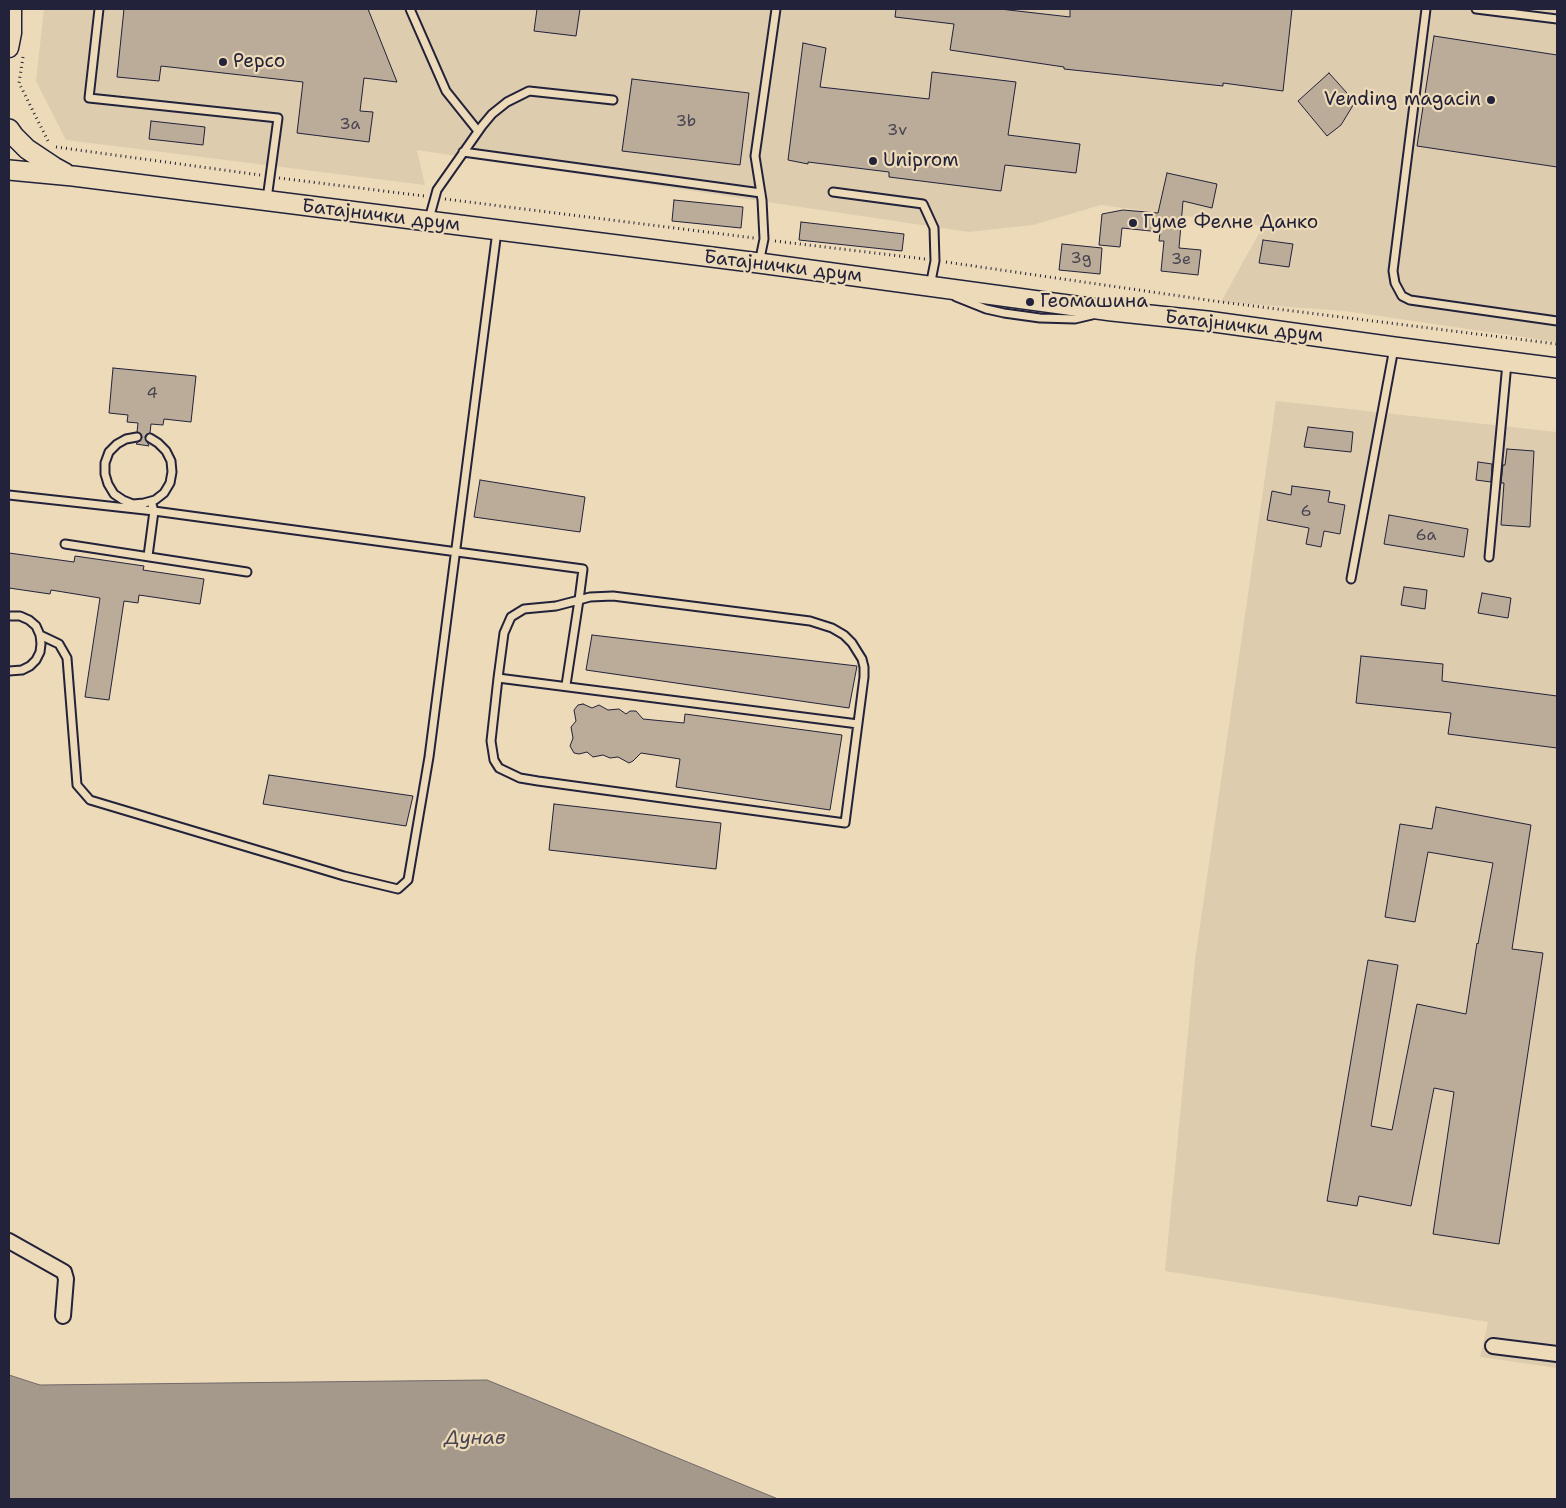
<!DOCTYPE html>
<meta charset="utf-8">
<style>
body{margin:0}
#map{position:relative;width:1566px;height:1508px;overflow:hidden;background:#eddab8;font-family:"Shantell Sans",sans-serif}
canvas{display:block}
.frame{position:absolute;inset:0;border:10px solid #22223b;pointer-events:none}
</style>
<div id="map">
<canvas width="1566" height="1508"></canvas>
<div class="frame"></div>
</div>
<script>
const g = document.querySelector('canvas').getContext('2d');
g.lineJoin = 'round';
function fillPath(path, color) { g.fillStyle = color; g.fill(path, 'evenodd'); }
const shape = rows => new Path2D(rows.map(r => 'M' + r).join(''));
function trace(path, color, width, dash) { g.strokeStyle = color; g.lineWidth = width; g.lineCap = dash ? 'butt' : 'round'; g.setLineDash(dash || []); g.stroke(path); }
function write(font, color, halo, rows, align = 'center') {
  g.font = font + ' "Shantell Sans",sans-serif'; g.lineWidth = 4.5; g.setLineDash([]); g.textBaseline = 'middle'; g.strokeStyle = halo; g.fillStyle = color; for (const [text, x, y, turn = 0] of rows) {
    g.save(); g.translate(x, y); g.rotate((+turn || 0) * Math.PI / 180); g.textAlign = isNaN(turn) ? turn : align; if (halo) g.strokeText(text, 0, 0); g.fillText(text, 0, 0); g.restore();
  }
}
fillPath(shape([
 [44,9,1557,9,1557,342,1345,311,1221,302,1263,226,1101,205,1033,225,969,232,417,150,425,185,66,140,36,81],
 [1276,401,1557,432,1557,1368,1480,1357,1488,1322,1165,1271,1195,960]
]), '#deccaf');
const water = shape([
 [9,1375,40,1385,487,1380,778,1499,9,1499,9,1375]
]);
fillPath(water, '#a5998b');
trace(water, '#71696b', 1);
const building = shape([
 [124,9,368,9,397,82,364,78,360,111,373,112,369,142,297,133,303,82,161,66,159,81,117,77,124,9],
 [537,9,580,9,576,36,534,31,537,9],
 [896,9,1000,9,1070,17,1070,9,1292,9,1283,91,1223,83,1223,86,1064,69,1064,67,950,50,954,24,895,17,896,9],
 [1434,36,1557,55,1557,167,1417,146,1434,36],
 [803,43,826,48,820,87,929,99,932,72,1016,82,1008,135,1080,144,1076,173,1005,165,1001,191,889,177,889,172,808,162,808,164,788,160,803,43],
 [1329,73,1355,102,1341,125,1327,136,1298,101,1329,73],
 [632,79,749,93,740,165,622,151,632,79],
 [151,121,205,127,203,145,149,139,151,121],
 [1167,173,1217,184,1212,208,1183,201,1179,248,1201,250,1198,275,1161,271,1164,241,1159,241,1160,232,1122,228,1120,247,1099,245,1102,214,1123,210,1158,213,1167,173],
 [674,200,743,207,741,228,672,221,674,200],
 [801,222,904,234,902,251,799,240,801,222],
 [1263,240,1293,244,1289,267,1259,263,1263,240],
 [1062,244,1102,248,1100,274,1059,270,1062,244],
 [113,368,196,376,191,422,164,419,163,425,151,424,150,433,147,434,145,437,149,446,136,444,142,438,141,434,137,432,138,423,127,422,128,415,109,413,113,368],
 [1308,427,1353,432,1351,452,1304,447,1308,427],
 [1507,449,1534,451,1530,527,1501,525,1504,483,1501,483,1503,465,1505,465,1507,449],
 [1478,462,1492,464,1491,482,1476,480,1478,462],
 [480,480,585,497,580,532,474,517,480,480],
 [1292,486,1330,491,1328,502,1345,505,1340,534,1324,531,1321,547,1306,544,1309,528,1267,520,1272,491,1291,495,1292,486],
 [1389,515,1468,529,1464,557,1384,544,1389,515],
 [9,553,74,562,75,556,144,566,143,570,204,579,200,604,139,595,138,603,124,601,109,700,85,697,100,598,51,590,50,594,9,588,9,553],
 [1404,587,1427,590,1425,609,1401,605,1404,587],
 [1482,593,1511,598,1508,618,1478,613,1482,593],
 [592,635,857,666,849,708,586,670,592,635],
 [1361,656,1443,664,1442,681,1557,696,1557,748,1448,734,1451,713,1356,703,1361,656],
 [583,704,592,708,599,705,608,710,619,709,626,714,630,711,636,711,643,719,684,723,685,714,842,735,830,810,676,787,680,759,641,753,633,761,629,763,618,757,610,758,603,755,593,757,587,752,579,754,574,753,570,746,573,738,571,727,576,721,574,710,578,705,583,704],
 [269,775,413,796,406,826,263,804,269,775],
 [554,804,721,823,716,869,549,850,554,804],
 [1436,807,1531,825,1512,949,1543,953,1499,1244,1433,1234,1454,1092,1434,1088,1411,1206,1359,1196,1357,1206,1327,1201,1368,960,1398,965,1371,1126,1392,1130,1417,1004,1466,1014,1477,943,1478,944,1493,863,1428,852,1415,922,1385,917,1400,824,1432,829,1436,807]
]);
fillPath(building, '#baac99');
trace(building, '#22223b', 1);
const service = shape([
 [99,9,89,98,278,118,267,199],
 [410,9,446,91,478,131],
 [1426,9,1393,271,1395,283,1402,296,1410,300,1557,321],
 [1476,9,1557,19],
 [463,152,761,193],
 [833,192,923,204,934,228,935,261,930,286],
 [429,219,437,190,482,126,492,114,507,102,529,91,613,100],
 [759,263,764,239,762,200,755,156,776,9],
 [956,297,986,309,1004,313,1040,318,1075,319,1092,315],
 [137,437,126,439,117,444,109,452,105,463,105,474,108,484,114,494,123,500,133,504,144,503,155,500,164,493,170,483,172,472,171,461,166,451,158,443,150,438],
 [9,495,154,511,583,569,579,600,556,606,524,609,511,617,504,633,498,678],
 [65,544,247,572],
 [148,556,154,511,151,501],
 [1489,557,1507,363],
 [1351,579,1394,348],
 [9,616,20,616,29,620,36,626,40,635,41,644,40,652,36,660,30,666,22,670,9,671],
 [40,635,59,644,67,658,77,785,90,800,344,876,398,889,408,880,429,757,497,231],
 [566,685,579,600,590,597,613,596,810,621,832,628,844,635,852,643,862,659,864,667,864,677,845,823,538,781,520,778,499,768,494,760,491,741,498,678,858,724]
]);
const minor = shape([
 [9,1241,64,1272,66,1279,63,1316],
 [1493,1346,1557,1354]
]);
const tertiary = shape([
 [9,48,12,33,12,9]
]);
const secondary = shape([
 [9,129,14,136,27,149,54,167,65,173],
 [9,170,73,176,759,263,1112,311,1207,321,1394,347,1557,368]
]);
trace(service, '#22223b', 11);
trace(minor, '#22223b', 18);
trace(tertiary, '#22223b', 21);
trace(secondary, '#22223b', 22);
trace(shape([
 [23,57,19,83,49,143],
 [56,147,260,175],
 [279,178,424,196],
 [445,199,754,238],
 [775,241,925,259],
 [946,262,1221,302,1557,344]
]), '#22223b', 3, [1, 4]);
trace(service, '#eddab8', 7);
trace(minor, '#eddab8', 14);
trace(tertiary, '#eddab8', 18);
trace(secondary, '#eddab8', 19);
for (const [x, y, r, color] of [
 [223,62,5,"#22223b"],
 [1491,100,5,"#22223b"],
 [873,161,5,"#22223b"],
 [1133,223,5,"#22223b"],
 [1030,302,5,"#22223b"]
]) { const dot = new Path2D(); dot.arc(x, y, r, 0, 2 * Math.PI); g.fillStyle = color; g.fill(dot); trace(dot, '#eddab8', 2); }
write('16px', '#484452', null, [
 ["3b",686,122],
 ["3a",350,125],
 ["3v",897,131],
 ["3g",1081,259],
 ["3e",1181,260],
 ["4",152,394],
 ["6",1306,512],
 ["6a",1426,536]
]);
write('19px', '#22223b', '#eddab8', [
 ["Pepco",233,62],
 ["Vending magacin",1481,100,"right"],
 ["Uniprom",883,161],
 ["Гуме Фелне Данко",1143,223],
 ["Геомашина",1040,302]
], 'left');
write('19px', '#22223b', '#eddab8', [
 ["Батајнички друм",381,216,7],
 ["Батајнички друм",783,267,7],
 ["Батајнички друм",1244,327,7]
]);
write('italic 20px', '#494653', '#eddab8', [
 ["Дунав",475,1439]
]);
</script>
